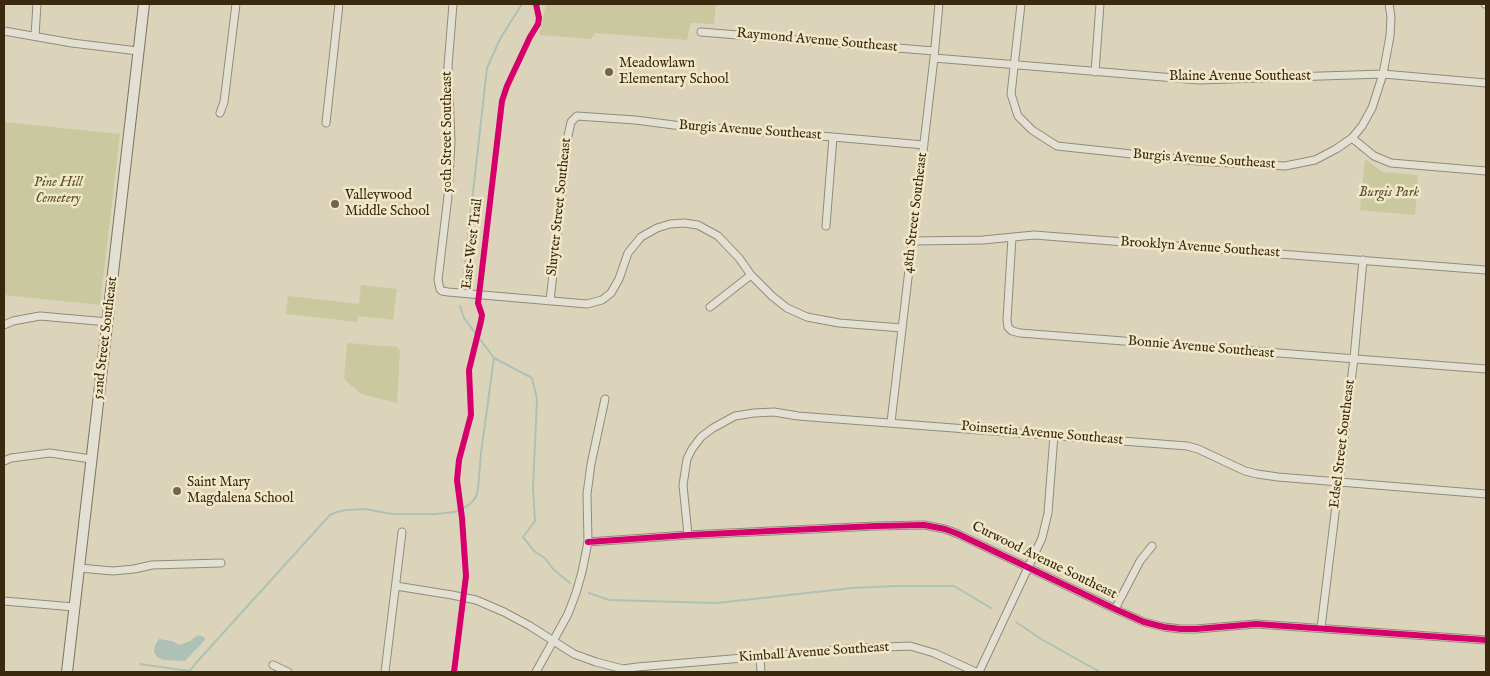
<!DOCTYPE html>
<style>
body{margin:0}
#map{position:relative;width:1490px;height:676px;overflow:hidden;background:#dcd4ba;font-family:"IM FELL English",serif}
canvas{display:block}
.frame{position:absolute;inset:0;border:5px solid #3a280f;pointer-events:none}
</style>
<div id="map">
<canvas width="1490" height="676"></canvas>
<div class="frame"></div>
</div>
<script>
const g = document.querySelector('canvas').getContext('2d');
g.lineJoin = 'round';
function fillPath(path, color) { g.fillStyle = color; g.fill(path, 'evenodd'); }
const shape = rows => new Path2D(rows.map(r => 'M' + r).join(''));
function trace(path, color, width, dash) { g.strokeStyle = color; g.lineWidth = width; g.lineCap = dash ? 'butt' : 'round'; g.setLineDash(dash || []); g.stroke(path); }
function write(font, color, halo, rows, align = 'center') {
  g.font = font + ' "IM FELL English",serif'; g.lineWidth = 5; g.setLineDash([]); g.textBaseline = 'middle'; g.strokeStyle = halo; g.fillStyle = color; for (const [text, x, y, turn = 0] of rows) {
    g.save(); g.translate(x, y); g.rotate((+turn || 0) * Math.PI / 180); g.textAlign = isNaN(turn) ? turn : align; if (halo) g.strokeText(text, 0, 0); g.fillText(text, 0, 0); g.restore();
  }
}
fillPath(shape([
 [546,4,716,4,714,24,691,23,687,40,595,33,591,39,539,35],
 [4,122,120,134,100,305,4,295],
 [1365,159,1382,172,1418,175,1415,215,1360,210],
 [361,285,397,289,393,320,358,316,357,322,286,314,288,296,359,304],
 [347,343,397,347,400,351,397,403,361,394,344,379]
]), '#c9c89e');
fillPath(shape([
 [198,635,204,637,205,639,204,641,185,661,164,660,157,657,154,652,155,645,159,639,172,641,180,645,190,641]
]), '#aec1b6');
trace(shape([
 [463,281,487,68,500,39,522,4],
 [460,306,464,318,494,358,532,378,537,399,533,488,535,521,523,537,534,551,545,558,553,569,570,583],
 [589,593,609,600,717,603,852,588,896,586,954,586,991,608],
 [1016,622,1041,639,1100,672],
 [140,664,189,671],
 [189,672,195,664,330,515,337,512,346,510,365,509,392,514,436,514,454,512,461,510,471,503,476,497,478,489,481,453,494,358]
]), '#aec1b6', 2);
const minor = shape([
 [453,4,448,66,451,141,448,196,438,280,440,289,442,291,448,292,587,304,602,300,611,293,619,279,628,253,641,237,657,228,670,224,684,223,698,225,718,236,739,258,751,275,772,296,787,308,807,317,839,323,902,328],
 [1021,4,1011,94,1018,116,1032,130,1057,146,1197,161,1285,166,1315,160,1336,149,1352,138,1362,126,1372,108,1383,74,1390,36,1391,17,1389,4],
 [1485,4,1486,4],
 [4,31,72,43,138,51],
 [701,32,934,51],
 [35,36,37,4],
 [934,58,1199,80,1383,74,1486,83],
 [1095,72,1100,4],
 [220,113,224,102,236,4],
 [326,123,339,4],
 [1352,138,1374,156,1391,163,1486,171],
 [826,226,833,137],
 [1012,237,1007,320,1008,327,1012,331,1020,333,1486,369],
 [913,241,983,240,1034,235,1486,270],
 [550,301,568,136,571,122,577,116,635,120,674,125,833,137,924,145],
 [710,307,751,275],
 [4,325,13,321,40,316,108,322],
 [891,422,934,58,939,4],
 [4,461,11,458,50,453,91,459],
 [688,535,683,485,687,459,692,449,701,437,713,428,735,416,754,413,774,412,798,416,1187,446,1198,449,1245,471,1257,474,1278,477,1486,494],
 [588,542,688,535,876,526,924,525,945,529,958,534,1115,609,1144,622,1164,627,1181,629,1196,629,1256,624,1486,640],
 [79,568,113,571,134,569,152,565,221,563],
 [396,586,452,595,476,600,504,612,530,626,574,654,596,662,623,669,637,667,861,648,910,646,934,653,976,672],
 [4,601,74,607],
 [1115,609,1140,561,1152,546],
 [1321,628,1354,358,1363,260],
 [760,657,761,672],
 [273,665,288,672],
 [385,672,402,532],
 [536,672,568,614,576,593,582,572,588,542,587,494,591,464,605,399],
 [979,672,1042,538,1048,513,1054,435]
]);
const secondary = shape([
 [67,672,144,4]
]);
trace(minor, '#928b7a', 9);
trace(secondary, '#7b7464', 12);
trace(minor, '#e3dfd2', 7);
trace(secondary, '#e3dfd2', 10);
trace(shape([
 [588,542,688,535,876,526,924,525,945,529,958,534,1115,609,1144,622,1164,627,1181,629,1196,629,1256,624,1486,640],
 [454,672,466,576,462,518,457,480,459,460,471,415,469,370,481,321,482,315,478,303,479,295,502,101,507,86,530,37,538,24,539,18,536,4]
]), '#d6006c', 6);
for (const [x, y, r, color] of [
 [609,72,5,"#73644b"],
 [335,204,5,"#73644b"],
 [177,491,5,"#73644b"]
]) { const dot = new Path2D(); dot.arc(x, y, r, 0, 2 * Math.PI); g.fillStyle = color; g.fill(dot); trace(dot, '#f1e8c9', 2); }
write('14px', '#3a280f', '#f1e8c9', [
 ["Raymond Avenue Southeast",817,41,5],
 ["Blaine Avenue Southeast",1240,77],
 ["Burgis Avenue Southeast",750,131,4],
 ["50th Street Southeast",448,132,-90],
 ["Burgis Avenue Southeast",1204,160,4],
 ["Sluyter Street Southeast",560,207,-84],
 ["48th Street Southeast",916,213,-83],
 ["East-West Trail",473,244,-83],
 ["Brooklyn Avenue Southeast",1200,248,4],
 ["52nd Street Southeast",106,338,-83],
 ["Bonnie Avenue Southeast",1201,348,5],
 ["Poinsettia Avenue Southeast",1042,434,5],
 ["Edsel Street Southeast",1343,444,-83],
 ["Curwood Avenue Southeast",1044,561,26],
 ["Kimball Avenue Southeast",814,653,-4]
]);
write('14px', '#3a280f', '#f1e8c9', [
 ["Meadowlawn",619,64],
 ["Elementary School",619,80],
 ["Valleywood",345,196],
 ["Middle School",345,212],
 ["Saint Mary",187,483],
 ["Magdalena School",187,499]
], 'left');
write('italic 14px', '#5a4e2d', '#f1e8c9', [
 ["Pine Hill",58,183],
 ["Cemetery",58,199],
 ["Burgis Park",1389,193]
]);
</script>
